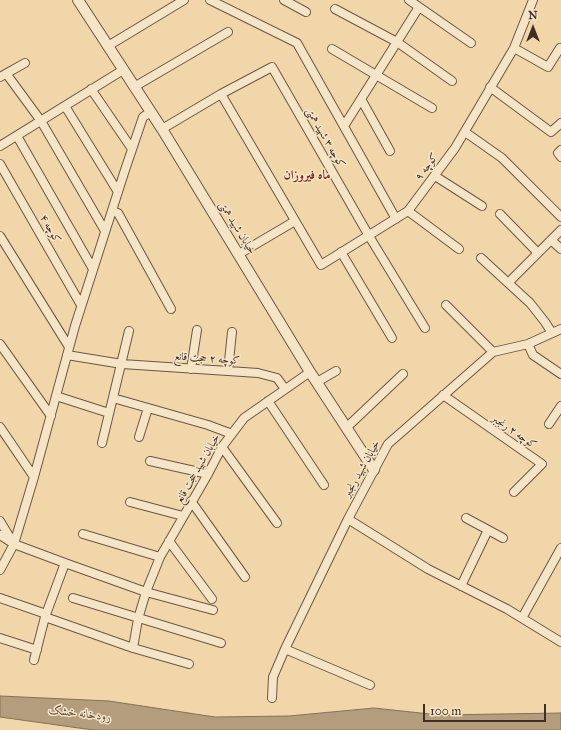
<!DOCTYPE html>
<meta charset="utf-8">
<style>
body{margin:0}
#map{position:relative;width:561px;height:730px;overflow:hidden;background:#f0d6a8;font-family:"IM FELL Great Primer",serif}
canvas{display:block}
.north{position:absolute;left:513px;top:8px;width:40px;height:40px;-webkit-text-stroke:3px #f5e4c6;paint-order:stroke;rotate:0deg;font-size:11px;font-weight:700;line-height:16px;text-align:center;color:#3f2d26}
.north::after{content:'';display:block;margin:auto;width:14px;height:18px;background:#3f2d26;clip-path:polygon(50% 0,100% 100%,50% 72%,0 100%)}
.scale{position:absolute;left:423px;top:704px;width:123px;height:18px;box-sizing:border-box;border:2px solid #3f2d26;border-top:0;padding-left:5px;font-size:12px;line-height:14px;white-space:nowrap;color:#3f2d26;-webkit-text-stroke:3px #f5e4c6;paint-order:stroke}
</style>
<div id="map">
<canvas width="561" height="730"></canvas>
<div class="north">N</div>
<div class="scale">100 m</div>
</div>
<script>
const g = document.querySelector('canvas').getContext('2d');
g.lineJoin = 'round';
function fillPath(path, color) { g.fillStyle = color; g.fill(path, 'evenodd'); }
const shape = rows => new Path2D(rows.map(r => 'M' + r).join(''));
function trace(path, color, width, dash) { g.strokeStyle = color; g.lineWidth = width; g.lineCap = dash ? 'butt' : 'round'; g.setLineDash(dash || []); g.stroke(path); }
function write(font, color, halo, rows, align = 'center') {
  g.font = font + ' "IM FELL Great Primer",Amiri,serif'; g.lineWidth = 3; g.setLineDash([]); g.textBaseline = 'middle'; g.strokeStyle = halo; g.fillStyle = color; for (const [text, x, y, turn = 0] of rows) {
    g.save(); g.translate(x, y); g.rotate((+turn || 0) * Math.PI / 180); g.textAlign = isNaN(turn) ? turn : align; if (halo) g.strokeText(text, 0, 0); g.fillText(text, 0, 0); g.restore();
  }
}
const water = shape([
 [0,696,109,701,215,717,289,716,374,708,439,715,561,713,561,730,93,730,0,717,0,696]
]);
fillPath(water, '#b49d7c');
trace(water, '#85705a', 1);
const minor = shape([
 [210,0,297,43,396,219],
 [284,0,306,12],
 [409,0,471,43],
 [335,9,397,42,452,81],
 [108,46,184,0],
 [514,48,548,67,560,48],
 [332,49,432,108],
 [8,76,41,121,105,231],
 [0,77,25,63],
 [134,87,228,32],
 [490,87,551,132,561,123],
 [91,89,132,149],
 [221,94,321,265,408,211,455,148,514,48,533,0],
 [361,99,390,151],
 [65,106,118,192],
 [344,126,419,7],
 [162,129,221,94,272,67,369,236,425,328],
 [465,132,502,158,561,217],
 [17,136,93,269],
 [0,146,123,70],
 [561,150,558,153,561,157],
 [0,164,81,305],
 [435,176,482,206],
 [112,211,118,213,171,309],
 [408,211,459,249],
 [500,214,538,253],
 [0,236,69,347],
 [551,240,561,249],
 [341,252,392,338],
 [239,254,295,221],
 [481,258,530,303,545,322,552,333],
 [508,283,561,230],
 [446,305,493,352],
 [0,344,51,416],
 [528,344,533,355,561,374],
 [67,355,122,364,258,373,277,378,285,389],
 [191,369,197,330],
 [228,371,232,332],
 [317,382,336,371],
 [443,395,542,464,514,492],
 [56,396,109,413],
 [113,398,208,425,232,434],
 [268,401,324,485],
 [549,424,561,406],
 [0,427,34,477],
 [346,428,403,374],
 [139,437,148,408],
 [102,443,129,331],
 [222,447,277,523],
 [150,461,208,474],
 [191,501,245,577],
 [130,502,183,516],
 [466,518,503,538],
 [348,519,428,569,507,609,561,642],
 [0,521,12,541],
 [83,534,160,557],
 [0,535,14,544,65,563,146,592,213,610],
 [169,541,212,599],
 [0,570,14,544,34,477,75,326,124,173,143,117,151,112],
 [461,586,488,530],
 [0,598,46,614],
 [73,598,221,643],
 [45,617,133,648,189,664],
 [522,618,561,548],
 [0,638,37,650],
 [133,648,138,619,146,592,160,557,208,474,222,447,244,418,310,372],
 [285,649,370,685],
 [34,660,45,617,65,563],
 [272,698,273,677,285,649,348,519,388,444,493,352,528,344,561,329]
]);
const tertiary = shape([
 [78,0,162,129,310,372,374,470]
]);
trace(minor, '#6b5746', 10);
trace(tertiary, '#6b5746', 12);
trace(minor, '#f5e4c6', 8);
trace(tertiary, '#f5e4c6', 10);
write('11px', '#3f2d26', '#f5e4c6', [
 ["کوچه ۳ شهید همتی",325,138,60],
 ["کوچه ۹",427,167,-53],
 ["خیابان شهید همتی",237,228,58],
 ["کوچه ۴",50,229,60],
 ["کوچه ۲ حجت قانع",207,359,4],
 ["کوچه ۲ رنجبر",514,432,34],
 ["خیابان شهید حجت قانع",198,469,-60],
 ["خیابان شهید رنجبر",362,469,-61]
]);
write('italic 12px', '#5c493c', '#f5e4c6', [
 ["رودخانه خشک",80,714,7]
]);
write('bold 13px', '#7a1f14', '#f5e4c6', [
 ["ماه فیروزان",307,176]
]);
</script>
